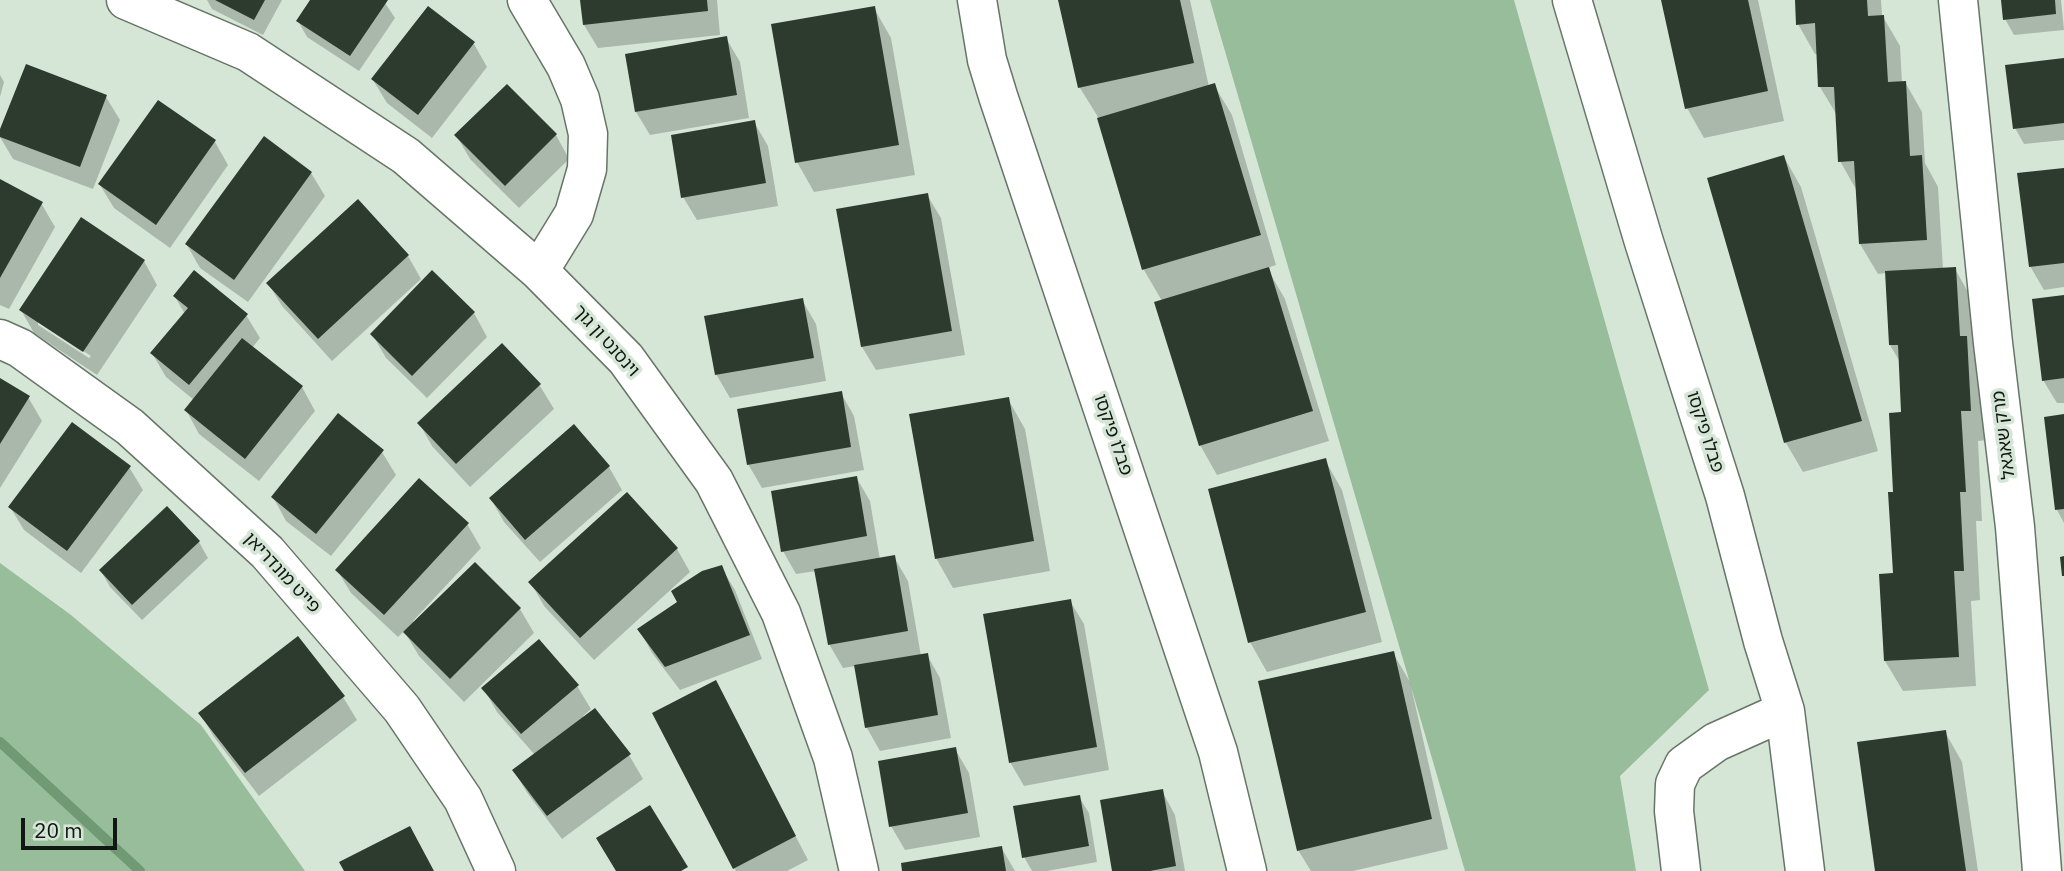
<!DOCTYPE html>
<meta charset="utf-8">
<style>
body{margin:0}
#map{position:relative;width:2064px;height:871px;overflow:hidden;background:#d5e6d6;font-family:"IBM Plex Sans",sans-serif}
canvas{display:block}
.scale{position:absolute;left:21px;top:818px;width:96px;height:32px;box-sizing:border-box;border:4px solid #111712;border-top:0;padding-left:9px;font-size:21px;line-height:24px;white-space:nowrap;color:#111712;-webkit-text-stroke:5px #d5e6d6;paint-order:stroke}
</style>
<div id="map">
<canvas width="2064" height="871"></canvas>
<div class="scale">20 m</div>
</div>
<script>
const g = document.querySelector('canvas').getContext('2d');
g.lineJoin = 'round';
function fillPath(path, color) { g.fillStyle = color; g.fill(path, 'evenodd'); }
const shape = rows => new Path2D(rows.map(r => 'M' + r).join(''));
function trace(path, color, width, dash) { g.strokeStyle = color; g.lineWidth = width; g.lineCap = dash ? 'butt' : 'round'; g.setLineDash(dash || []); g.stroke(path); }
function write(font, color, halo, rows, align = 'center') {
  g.font = font + ' "IBM Plex Sans","Noto Sans Hebrew",sans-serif'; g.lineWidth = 7; g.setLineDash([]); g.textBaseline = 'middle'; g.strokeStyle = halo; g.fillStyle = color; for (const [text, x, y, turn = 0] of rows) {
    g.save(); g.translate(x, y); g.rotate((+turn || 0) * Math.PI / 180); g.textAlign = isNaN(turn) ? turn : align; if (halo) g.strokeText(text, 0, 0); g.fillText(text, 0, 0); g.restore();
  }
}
fillPath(shape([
 [1210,0,1514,0,1709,690,1620,776,1636,871,1465,871],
 [0,563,71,615,201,725,305,871,0,871]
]), '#97bd9a');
fillPath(shape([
 [207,0,282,0,263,35,212,9],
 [312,0,383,0,395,18,359,71,307,37,298,21],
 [582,0,717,0,720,35,598,48,584,25],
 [1060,0,1190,0,1209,87,1214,85,1232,115,1276,265,1267,268,1285,299,1329,441,1217,475,1200,445,1162,301,1144,270,1098,117,1080,88],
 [1663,0,1758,0,1784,121,1704,138,1687,108],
 [1797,0,1881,0,1882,15,1900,46,1902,83,1905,82,1922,112,1925,163,1938,187,1943,269,1955,269,1972,299,1988,440,1978,441,1982,521,1976,521,1980,600,1971,601,1976,686,1903,691,1885,661,1895,575,1895,493,1903,413,1900,362,1890,345,1886,273,1878,274,1860,244,1857,191,1840,161,1838,117,1820,87,1818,54,1815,54,1798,24],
 [2002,0,2061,0,2064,30,2014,35,2005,19],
 [874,8,891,38,915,175,814,192,797,162],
 [726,38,740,62,749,118,650,135,636,112,627,56],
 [474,44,487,67,432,138,387,103,373,80],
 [2064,60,2064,140,2024,144,2015,128],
 [0,75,4,82,0,97],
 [106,97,120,120,93,189,13,159,0,137,0,134],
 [754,122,768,146,778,206,697,220,683,197],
 [456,135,556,135,569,159,519,208,470,159],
 [215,142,228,165,170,248,114,208,100,185],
 [1784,157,1801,187,1878,451,1803,472,1786,443,1709,179],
 [2064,169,2064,287,2044,290,2030,266],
 [311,173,325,196,248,302,200,268,187,245],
 [0,181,41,203,55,227,9,309,0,305],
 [927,195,941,218,965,355,876,370,862,347],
 [408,256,421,279,332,361,282,306,268,283],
 [144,261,157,285,97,375,34,333,21,310],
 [38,321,91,356,89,358,38,325],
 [2064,296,2064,403,2057,403,2043,380],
 [175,297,246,315,260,338,252,348,302,387,315,411,259,481,199,434,186,410,194,400,166,377,152,353,185,314],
 [802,300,816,324,826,381,730,398,716,374],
 [474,313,487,337,427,398,386,358,372,334],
 [502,345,540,386,554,409,470,487,432,446,419,423],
 [0,380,28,397,42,421,0,488],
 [841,393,854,416,864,470,762,488,748,464],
 [1008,399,1025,429,1050,571,953,588,936,558],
 [2064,416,2064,523,2057,510],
 [382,452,396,475,331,556,286,521,273,497],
 [1325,460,1342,490,1382,642,1267,672,1250,642],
 [129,467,143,490,81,573,24,530,10,507],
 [609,467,622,490,540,562,504,522,491,499],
 [856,477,870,501,880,560,894,557,908,581,921,656,927,655,940,678,951,738,880,751,867,728,856,666,843,668,829,644,816,571,796,574,783,551],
 [627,495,677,549,690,572,594,660,544,606,531,583],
 [167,508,199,542,208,558,142,620,110,587,101,571],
 [467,524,481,548,413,621,415,623,475,564,520,609,534,633,464,702,419,656,404,631,398,637,351,593,337,570],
 [721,567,735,590,762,659,680,690,652,653,639,629,680,603],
 [1070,601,1084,624,1109,770,1024,786,1010,762],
 [1393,653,1410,682,1448,849,1353,871,1311,871,1298,850],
 [577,686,591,709,583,716,629,755,643,779,562,839,528,794,514,771,535,755,497,712,484,689],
 [343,697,357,720,259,796,214,737,200,713],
 [728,706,808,860,787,871,736,871,654,713],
 [1945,732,1962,762,1978,871,1877,871],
 [955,749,969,773,980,837,905,850,891,826],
 [1162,791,1175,815,1185,871,1114,871],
 [1079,797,1089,813,1097,862,1047,871,1032,871,1024,857],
 [1001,847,1015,871,904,871]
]), '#0003');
trace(shape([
 [0,742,140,871]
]), '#6f9a73', 10);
fillPath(shape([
 [215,0,265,0,254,20],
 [310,0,388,0,350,56,296,21],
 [580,0,707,0,708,11,583,25],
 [1058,0,1180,0,1194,63,1078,88],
 [1661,0,1748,0,1768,91,1685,109],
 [1795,0,1867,0,1868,16,1884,15,1888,82,1906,81,1910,156,1922,155,1927,240,1859,244,1854,161,1838,162,1834,87,1818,87,1815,23,1796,25],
 [2001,0,2055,0,2056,14,2003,20],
 [428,6,475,42,418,115,371,79],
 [875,6,899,145,795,163,771,24],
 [727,36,737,95,635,112,625,54],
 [2064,58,2064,123,2013,129,2005,65],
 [26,64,107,95,80,167,0,137,0,129],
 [1215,83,1261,235,1142,270,1097,118],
 [507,84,557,134,505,186,454,135],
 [158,100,216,140,156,225,98,184],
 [755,120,766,183,681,198,671,135],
 [264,136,312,172,234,280,185,244],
 [1784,155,1862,421,1784,443,1707,178],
 [2064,168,2064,263,2029,267,2017,173],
 [0,179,43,202,0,278],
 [928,193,952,331,861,347,836,209],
 [358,199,409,255,318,339,266,283],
 [81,217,145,260,83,352,19,310],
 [1269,267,1313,411,1199,446,1154,302],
 [1956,267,1960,336,1967,336,1971,411,1961,411,1966,492,1960,492,1964,571,1954,571,1959,657,1884,661,1879,574,1893,573,1888,492,1893,492,1889,413,1901,412,1898,345,1889,345,1885,271],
 [194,270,248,314,189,385,150,353,188,308,173,296],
 [432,270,475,312,412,376,370,334],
 [2064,295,2064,378,2042,381,2032,299],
 [803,298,814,358,715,375,704,316],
 [242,338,303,386,245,459,184,410],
 [502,343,541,384,456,464,417,423],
 [0,378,30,396,0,444],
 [842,391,851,447,747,465,737,409],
 [1009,397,1034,541,935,559,909,414],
 [338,413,384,450,316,534,271,497],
 [2064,414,2064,509,2055,510,2044,417],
 [72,422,131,466,67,551,8,507],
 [574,424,610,466,525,540,489,498],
 [1326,458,1366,612,1248,643,1208,489],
 [857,476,867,536,781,552,771,491],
 [419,478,469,523,384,615,335,570],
 [627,492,678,548,580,638,528,582],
 [167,506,200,541,132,605,99,570],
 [895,555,908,631,828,645,814,569],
 [2064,556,2064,576,2062,576,2060,557],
 [475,562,521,608,450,679,403,632],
 [722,565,750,635,665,667,637,629,677,602,671,591,702,571],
 [1071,599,1097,747,1009,763,983,614],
 [298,636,345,696,245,773,198,713],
 [539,639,579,685,521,734,481,688],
 [1394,651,1432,819,1297,851,1258,681],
 [928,653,938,715,865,728,854,665],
 [716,680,796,836,733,869,652,713],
 [595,708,631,754,547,816,512,770],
 [1946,730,1966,871,1875,871,1857,742],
 [956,747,968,813,889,827,878,761],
 [1163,789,1176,866,1150,871,1112,871,1100,800],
 [1080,795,1089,846,1022,858,1013,806],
 [650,805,688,867,681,871,616,871,596,838],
 [410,826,434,871,344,871,339,862],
 [1002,846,1006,871,902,871,901,863]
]), '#2d3a2e');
const street = shape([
 [126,0,248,52,406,156,539,271,626,359,714,481,781,613,833,758,859,871],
 [527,0,566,66,580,99,588,134,587,169,574,214,539,271],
 [977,0,987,60,998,96,1218,752,1247,871],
 [1572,0,1644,242,1725,496,1763,641,1785,711,1805,871],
 [0,339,20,348,130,427,267,552,402,709,463,799,496,871],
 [1681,871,1674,811,1675,784,1684,765,1716,742,1785,711]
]);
const secondary = shape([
 [1958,0,1993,343,2015,527,2042,871]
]);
trace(street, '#667567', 41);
trace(secondary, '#667567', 41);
trace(street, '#fff', 38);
trace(secondary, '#fff', 38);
write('18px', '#111712', '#d5e6d6', [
 ["וינסנט ון גוך",606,341,48],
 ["פבלו פיקסו",1705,432,72],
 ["פבלו פיקסו",1113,435,71],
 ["מרק שאגאל",2004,435,-97],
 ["פייט מונדריאן",282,573,47]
]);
</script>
